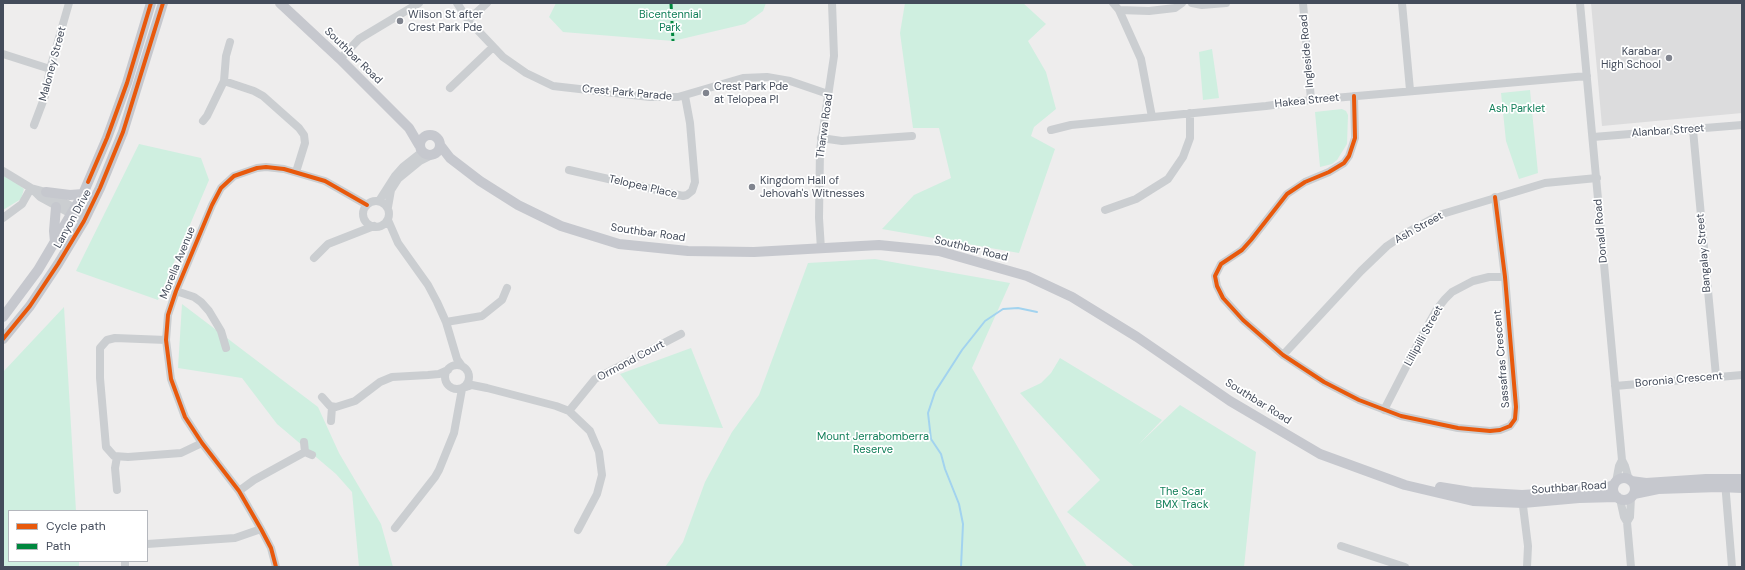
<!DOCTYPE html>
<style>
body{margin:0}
#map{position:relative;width:1745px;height:570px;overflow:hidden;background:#eeeded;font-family:"DM Sans",sans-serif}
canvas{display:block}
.frame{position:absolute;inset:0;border:4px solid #444c5b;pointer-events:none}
.legend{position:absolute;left:8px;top:510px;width:140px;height:52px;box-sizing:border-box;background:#fff;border:1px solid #b4b7bd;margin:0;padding:5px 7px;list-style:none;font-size:12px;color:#444c5b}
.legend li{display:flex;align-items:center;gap:8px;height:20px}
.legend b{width:20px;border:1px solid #b4b7bd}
</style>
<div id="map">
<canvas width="1745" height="570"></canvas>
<div class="frame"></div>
<ul class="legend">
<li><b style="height:5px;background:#e8590c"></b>Cycle path</li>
<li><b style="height:5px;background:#00873e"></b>Path</li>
</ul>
</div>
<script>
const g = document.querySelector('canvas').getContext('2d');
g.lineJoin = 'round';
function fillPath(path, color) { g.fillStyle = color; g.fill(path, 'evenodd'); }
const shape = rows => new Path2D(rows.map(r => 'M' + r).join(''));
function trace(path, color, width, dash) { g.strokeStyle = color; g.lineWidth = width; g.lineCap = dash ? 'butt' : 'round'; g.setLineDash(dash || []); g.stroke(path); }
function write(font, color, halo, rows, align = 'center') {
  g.font = font + ' "DM Sans",sans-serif'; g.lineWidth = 3.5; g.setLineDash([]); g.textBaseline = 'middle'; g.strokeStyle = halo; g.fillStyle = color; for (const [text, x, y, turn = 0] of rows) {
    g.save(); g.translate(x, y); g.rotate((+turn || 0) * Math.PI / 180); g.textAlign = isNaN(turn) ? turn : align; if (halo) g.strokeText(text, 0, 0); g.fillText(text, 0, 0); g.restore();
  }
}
fillPath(shape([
 [1591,3,1742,3,1742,113,1602,126]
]), '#dcdcdd');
fillPath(shape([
 [556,3,766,3,763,11,745,24,673,41,563,32,549,17],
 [905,3,1023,3,1046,24,1028,41,1046,72,1056,109,1034,127,1031,136,1055,149,1019,253,882,229,914,195,951,178,939,128,913,128,900,33],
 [1212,49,1219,98,1203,100,1199,52],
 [1530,90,1538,173,1519,179,1506,141,1501,93],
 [1342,109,1346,111,1348,115,1347,144,1337,160,1332,164,1320,167,1315,112],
 [139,144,201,158,209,180,158,300,76,271],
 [3,172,24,189,21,199,3,210],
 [875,259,1010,283,972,368,1087,567,665,567,683,542,705,482,732,432,759,395,808,263],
 [182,304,318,407,339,453,381,524,393,567,359,567,352,492,336,474,277,424,242,378,178,368],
 [64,307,76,511,9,511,9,561,79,561,79,567,3,567,3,372],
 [691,348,723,428,659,424,620,374],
 [1060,358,1162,420,1139,444,1180,405,1256,452,1244,567,1135,567,1067,512,1100,480,1020,393,1041,383,1051,373]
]), '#cfefe0');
trace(shape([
 [961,567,963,524,959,504,945,469,941,454,931,439,928,413,935,392,962,350,985,321,1003,309,1018,308,1037,312]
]), '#a2d3ef', 2);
trace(shape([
 [457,3,468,20,503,57,526,73,553,86,650,97,678,97,743,78,767,77,790,81,828,94],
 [1113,3,1119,10,1141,59,1152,117],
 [1192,3,1202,5,1226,3],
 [1303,3,1311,100],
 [1402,3,1410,90],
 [1580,3,1622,460,1625,466,1629,480],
 [1119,10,1149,11,1175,8,1182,3],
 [468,20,487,3],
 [3,54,50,69],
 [340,59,359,39,419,3],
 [224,81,254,91,263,96,299,128,304,135,305,143,296,172],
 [450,88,493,47],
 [1354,96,1355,138,1349,156,1344,163,1329,172,1305,182,1287,194,1251,240,1242,250,1221,264,1215,276,1217,286,1223,298,1243,320,1283,355,1324,382,1359,400,1401,416,1458,428,1490,431,1500,430,1510,426,1515,419,1516,407,1505,277,1495,197],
 [203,121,207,116,224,81,226,56,230,42],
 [34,125,45,96,50,69,69,3],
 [1051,130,1071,125,1266,106,1311,100,1587,76],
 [1693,130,1716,376],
 [1593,137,1742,125],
 [821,138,842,141,912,136],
 [569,170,683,196,687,195,692,191,695,182,690,123,685,96],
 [3,171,31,188,40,197,84,221],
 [31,188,46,192,87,215],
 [379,201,395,176,403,167,422,152],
 '363 214a13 13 0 1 1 26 0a13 13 0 1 1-26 0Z',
 [388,207,391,190,398,179,420,161,430,156],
 [1105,210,1136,199,1168,179,1183,157,1190,138,1190,113],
 [3,218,22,204,31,188],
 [388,220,398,243,428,285,437,302,446,322,457,359,462,366],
 [821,249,819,218,820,150,834,56,832,3],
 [314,258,328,244,374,226],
 [176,291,194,297,201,302,209,311,221,331,226,348],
 [446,322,482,316,502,300,507,288],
 [166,340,115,338,107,340,100,348,100,378,106,447,114,456,128,457,181,453,202,443],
 [1283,355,1361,271,1387,246,1408,232,1439,215,1545,183,1597,178],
 '445 377a12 12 0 1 1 24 0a12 12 0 1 1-24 0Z',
 [1615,386,1742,375],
 [466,387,472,385,487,388,556,406,569,411,590,431,599,452,602,475,597,494,578,530],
 [322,397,330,406,336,407,355,401,380,382,392,377,428,375,439,374,448,370],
 [1384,410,1423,334,1437,309,1445,299,1452,292,1473,281,1489,277,1505,277],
 [569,411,595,379,681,334],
 [331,421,332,407],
 [304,442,305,452],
 [117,457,115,468,117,490],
 [1616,482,1619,466,1622,460],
 [1725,482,1732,567],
 [239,491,254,480,305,452,312,455],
 [1522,498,1528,546,1527,567],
 [1620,499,1624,517,1627,522,1631,567],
 [1627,522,1630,517,1631,497],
 [395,528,435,477,439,470,454,433,462,389],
 [147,544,235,538,261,529],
 [1341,546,1405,567],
 [125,561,125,567],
 [276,567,271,548,261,529,239,491,202,443,185,417,171,379,166,340,168,315,176,291,212,205,221,188,234,176,257,168,266,167,284,169,325,181,367,205]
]), '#cbced1', 8);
trace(shape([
 [280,3,340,59,409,128,419,145],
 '420 145a10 10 0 1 1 20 0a10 10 0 1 1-20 0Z',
 [440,145,450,158,480,181,518,205,561,226,619,244,688,251,754,252,879,245,939,251,1027,276,1072,297,1137,337,1230,401,1320,454,1405,485,1473,501,1523,503,1579,498,1617,497],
 [46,192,70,195,83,194],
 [55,242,54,231,56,207],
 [3,317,38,270,83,194,107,138,127,83,151,3],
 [3,339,30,306,58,264,84,221,100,188,123,132,163,3],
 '1613 489a11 11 0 1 1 22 0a11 11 0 1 1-22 0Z',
 [1631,481,1646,483,1706,479,1742,479],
 [1440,487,1471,492,1522,495,1599,490,1614,485],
 [1634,494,1658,489,1719,487,1742,488]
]), '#c6c8ce', 10);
trace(shape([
 [671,3,673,41]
]), '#00873e', 3, [6, 3]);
trace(shape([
 [1354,96,1355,138,1349,156,1344,163,1329,172,1305,182,1287,194,1251,240,1242,250,1221,264,1215,276,1217,286,1223,298,1243,320,1283,355,1324,382,1359,400,1401,416,1458,428,1490,431,1500,430,1510,426,1515,419,1516,407,1505,277,1495,197],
 [88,182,107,138,127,83,151,3],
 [3,339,30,306,58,264,84,221,100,188,123,132,163,3],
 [276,567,271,548,261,529,239,491,202,443,185,417,171,379,166,340,168,315,176,291,212,205,221,188,234,176,257,168,266,167,284,169,325,181,367,205]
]), '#e8590c', 4);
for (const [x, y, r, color] of [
 [400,21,4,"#80848e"],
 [1669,58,4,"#80848e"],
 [706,93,4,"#80848e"],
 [752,187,4,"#80848e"]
]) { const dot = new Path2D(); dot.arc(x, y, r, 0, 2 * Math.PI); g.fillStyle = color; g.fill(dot); trace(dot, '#fff', 1.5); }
write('11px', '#444c5b', '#fff', [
 ["Wilson St after",408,15],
 ["Crest Park Pde",408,28],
 ["Karabar",1661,52,"right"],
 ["High School",1661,65,"right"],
 ["Crest Park Pde",714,87],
 ["at Telopea Pl",714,100],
 ["Kingdom Hall of",760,181],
 ["Jehovah's Witnesses",760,194]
], 'left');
write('11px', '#117f59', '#fff', [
 ["Bicentennial",670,15],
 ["Park",670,28],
 ["Ash Parklet",1517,109],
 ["Mount Jerrabomberra",873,437],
 ["Reserve",873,450],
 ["The Scar",1182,492],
 ["BMX Track",1182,505]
]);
write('11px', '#444c5b', '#fff', [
 ["Ingleside Road",1307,51,-95],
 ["Southbar Road",353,56,44],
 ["Maloney Street",53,64,-75],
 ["Crest Park Parade",627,93,5],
 ["Hakea Street",1307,101,-6],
 ["Tharwa Road",825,126,-82],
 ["Alanbar Street",1668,131,-4],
 ["Telopea Place",643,187,13],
 ["Lanyon Drive",73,219,-61],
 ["Ash Street",1419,228,-29],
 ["Donald Road",1601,231,-95],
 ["Southbar Road",648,233,8],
 ["Southbar Road",971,249,14],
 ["Bangalay Street",1704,253,-95],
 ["Morella Avenue",178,263,-68],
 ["Lillipilli Street",1424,336,-61],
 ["Sassafras Crescent",1502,359,-95],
 ["Ormond Court",631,361,-28],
 ["Boronia Crescent",1679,380,-5],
 ["Southbar Road",1258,402,32],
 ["Southbar Road",1569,488,-4]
]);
</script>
